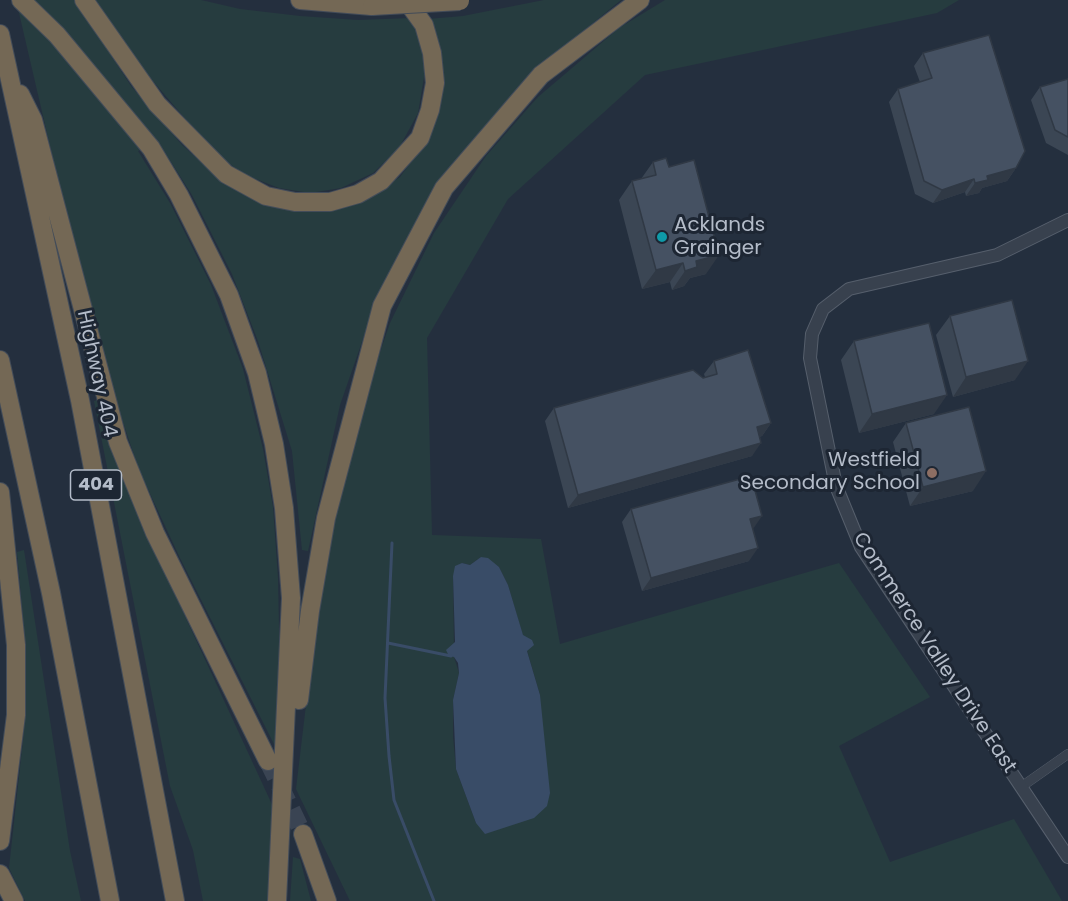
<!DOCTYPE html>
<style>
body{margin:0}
canvas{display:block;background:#242f3e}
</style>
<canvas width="1068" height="901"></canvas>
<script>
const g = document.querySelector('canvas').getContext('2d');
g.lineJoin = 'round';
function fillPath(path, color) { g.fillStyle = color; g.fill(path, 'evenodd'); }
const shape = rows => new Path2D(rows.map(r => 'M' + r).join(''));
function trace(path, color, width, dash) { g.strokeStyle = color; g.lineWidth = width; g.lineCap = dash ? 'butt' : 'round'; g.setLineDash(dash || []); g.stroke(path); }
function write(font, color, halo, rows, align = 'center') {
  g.font = font + ' Poppins,sans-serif'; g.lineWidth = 6; g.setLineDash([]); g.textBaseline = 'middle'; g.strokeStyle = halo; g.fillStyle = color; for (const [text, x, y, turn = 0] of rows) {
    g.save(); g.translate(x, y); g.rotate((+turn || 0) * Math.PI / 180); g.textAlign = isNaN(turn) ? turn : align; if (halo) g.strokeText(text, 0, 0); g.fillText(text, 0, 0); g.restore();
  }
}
fillPath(shape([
 [16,0,75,0,131,86,182,145,225,184,263,203,292,211,326,210,364,199,400,177,425,143,428,19,463,16,544,0,621,0,531,74,407,242,364,336,340,405,308,551,302,550,292,451,258,341,232,274,192,195,159,143,138,151,170,203,211,285,243,369,263,449,273,507,278,578,280,678,277,750,180,558,139,470,115,398,57,176],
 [96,0,201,0,240,9,300,16,358,20,412,18,419,33,425,71,418,113,399,148,373,173,341,188,310,193,279,188,243,174,212,150,141,67],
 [665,0,959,0,937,13,645,75,508,199,427,338,432,535,541,539,560,644,839,563,930,697,839,746,890,862,1014,819,1062,901,350,901,296,789,312,655,328,553,355,425,390,323,434,233,486,156,538,97,619,28],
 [481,557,499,567,508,585,540,695,476,823,456,769,453,737,453,700,459,673,454,657,453,576,462,563,470,565],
 [101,399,148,536,275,811,269,901,203,901,193,850,170,786,94,401],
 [24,550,70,851,81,901,25,901,9,868,24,731,26,651,17,552],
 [293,857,300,859,311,901,290,901]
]), '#263c3f');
fillPath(shape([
 [481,557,488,558,499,567,508,585,523,635,532,640,534,645,527,651,540,695,550,793,547,806,534,818,485,834,476,823,456,769,453,700,459,673,458,663,454,657,449,656,446,650,455,642,453,576,455,566,462,563,470,565]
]), '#394c67');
trace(shape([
 [392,543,385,698,389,756,394,800,434,901],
 [388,643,451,656]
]), '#394c67', 3);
trace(shape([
 [268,761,303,834]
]), '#3a4453', 18, [18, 9]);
const minor = shape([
 [1021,787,1068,754]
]);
const tertiary = shape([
 [1068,220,997,255,849,289,823,309,812,334,810,358,836,486,861,547,1068,857]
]);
const motorway = shape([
 [21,0,57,35,151,148,179,195,229,295,257,373,274,444,284,508,291,598,277,901],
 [84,0,157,104,226,174,266,196,295,202,330,202,358,194,381,181,420,138,430,110,435,83,432,53,424,25,406,0],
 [300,0,372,6],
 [0,34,80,400,175,901],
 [20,94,33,120,118,442,155,533,268,761],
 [0,360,51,593,110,901],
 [0,492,16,645,16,715,0,841],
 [299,700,310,611,326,518,382,306,444,188,541,75,640,0],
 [303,834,327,901],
 [0,874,14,901]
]);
trace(minor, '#565f6c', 10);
trace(tertiary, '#565f6c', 14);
trace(motorway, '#434c59', 20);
trace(minor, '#38414e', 9);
trace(tertiary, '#38414e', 12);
trace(motorway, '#746855', 18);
const motorwayBridge = shape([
 [372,6,460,1]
]);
trace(motorwayBridge, '#434c59', 20, []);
trace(motorwayBridge, '#746855', 18);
fillPath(shape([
 [923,53,1016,168,1007,181,982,188,979,193,966,196,965,192,933,203,915,194,889,102,898,89,920,82,914,66],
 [1068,79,1068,155,1046,143,1031,100,1040,87],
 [653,162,669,167,706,274,690,278,684,286,672,290,670,282,642,289,619,200,632,181,641,179],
 [950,316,1015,380,953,397,936,335],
 [854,341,934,414,859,433,841,360],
 [714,361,771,423,762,436,759,437,752,456,568,508,545,421,554,408,705,377,704,374],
 [906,423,973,491,910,506,893,442],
 [631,509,753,529,749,561,642,591,622,522]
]), '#3b4654');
fillPath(shape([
 [1016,168,1007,181,982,188,979,193,966,196,975,183,987,176],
 [974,179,965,192,933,203,942,190],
 [719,255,706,274,690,278,684,286,672,290,685,271,696,261],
 [683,263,670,282,642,289,656,270],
 [1028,361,1015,380,953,397,966,377],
 [947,395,934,414,859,433,872,414],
 [771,423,762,436,748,440,757,427],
 [761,443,752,456,568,508,578,495],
 [986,471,973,491,910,506,923,487],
 [762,516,753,529,741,532,750,519],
 [758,548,749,561,642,591,651,578]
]), '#303945');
const building = shape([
 [989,35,1025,151,1016,168,987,176,988,180,975,183,974,179,942,190,924,181,898,89,932,78,923,53,989,35],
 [1068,79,1068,137,1055,130,1040,87,1068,79],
 [666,158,669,167,694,160,719,255,696,261,697,267,685,271,683,263,656,270,632,181,656,175,653,162,666,158],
 [1012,300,1028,361,966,377,950,316,1012,300],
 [929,323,947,395,872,414,854,341,929,323],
 [748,350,771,423,757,427,761,443,578,495,554,408,693,370,703,378,717,374,714,361,748,350],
 [969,407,986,471,923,487,906,423,969,407],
 [751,476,762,516,750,519,758,548,651,578,631,509,751,476]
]);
fillPath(building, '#455162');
trace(building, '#303945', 1.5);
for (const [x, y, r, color] of [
 [662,237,6,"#0f9aa8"],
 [932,473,6,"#8d6e63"]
]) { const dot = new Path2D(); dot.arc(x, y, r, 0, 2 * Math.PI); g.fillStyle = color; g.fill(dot); trace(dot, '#1d2633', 2); }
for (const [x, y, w] of [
 [96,485,51]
]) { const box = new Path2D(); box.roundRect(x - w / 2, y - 15, w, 30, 4.5); g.fillStyle = '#1d2633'; g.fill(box); trace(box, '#b4bcc9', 1.5); }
write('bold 18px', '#b4bcc9', null, [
 ["404",96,485]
]);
write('20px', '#b4bcc9', '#1d2633', [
 ["Acklands",674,226],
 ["Grainger",674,249],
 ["Westfield",920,461,"right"],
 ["Secondary School",920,484,"right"]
], 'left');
write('20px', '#b4bcc9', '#1d2633', [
 ["Highway 404",96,374,78],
 ["Commerce Valley Drive East",934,653,57]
]);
</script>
